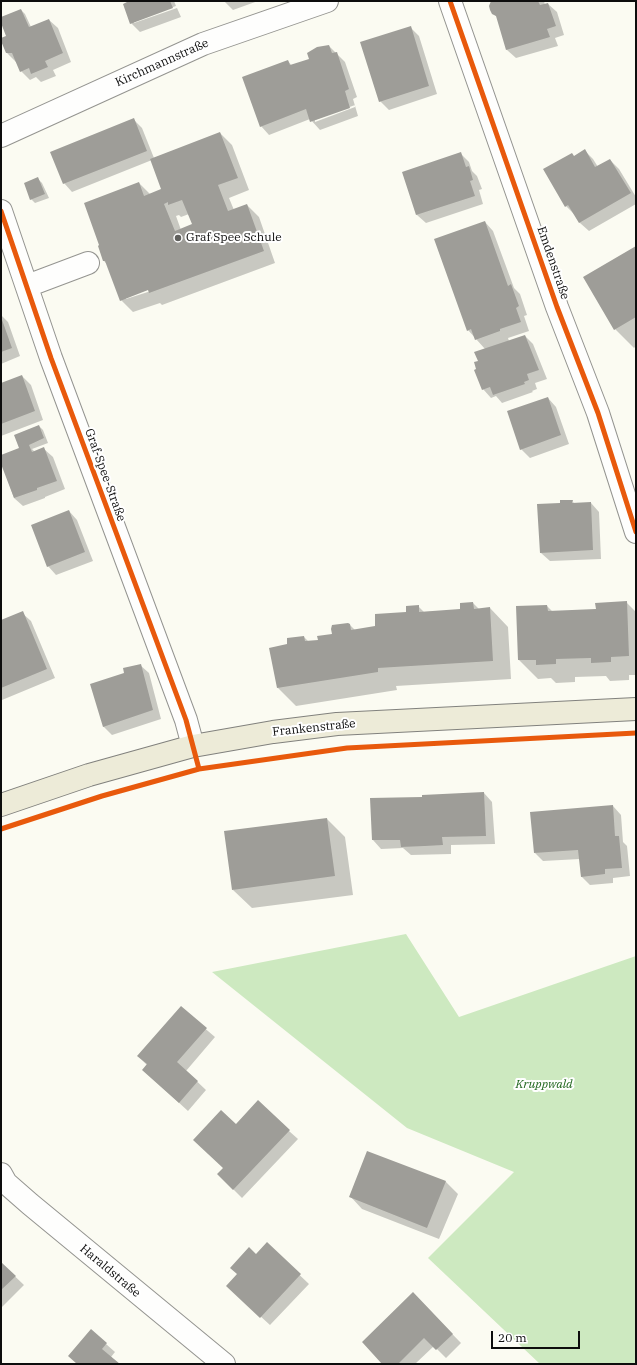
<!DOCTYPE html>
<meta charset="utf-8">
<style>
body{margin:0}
#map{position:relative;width:637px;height:1365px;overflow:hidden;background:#fbfbf2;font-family:"IBM Plex Serif",serif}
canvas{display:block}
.frame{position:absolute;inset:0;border:2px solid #0d0d0d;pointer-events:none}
.scale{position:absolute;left:491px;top:1331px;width:89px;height:18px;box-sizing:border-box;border:2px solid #0d0d0d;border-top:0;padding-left:5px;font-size:12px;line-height:14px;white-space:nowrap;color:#0d0d0d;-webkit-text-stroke:3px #fff;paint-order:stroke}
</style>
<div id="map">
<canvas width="637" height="1365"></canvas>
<div class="frame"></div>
<div class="scale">20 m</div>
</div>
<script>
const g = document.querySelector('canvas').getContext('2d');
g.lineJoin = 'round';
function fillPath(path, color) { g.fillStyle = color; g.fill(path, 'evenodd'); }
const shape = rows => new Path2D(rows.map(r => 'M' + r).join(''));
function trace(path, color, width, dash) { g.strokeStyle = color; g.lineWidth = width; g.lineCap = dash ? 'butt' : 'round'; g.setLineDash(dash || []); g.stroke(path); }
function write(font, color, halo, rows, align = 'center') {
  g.font = font + ' "IBM Plex Serif",serif'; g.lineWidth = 4; g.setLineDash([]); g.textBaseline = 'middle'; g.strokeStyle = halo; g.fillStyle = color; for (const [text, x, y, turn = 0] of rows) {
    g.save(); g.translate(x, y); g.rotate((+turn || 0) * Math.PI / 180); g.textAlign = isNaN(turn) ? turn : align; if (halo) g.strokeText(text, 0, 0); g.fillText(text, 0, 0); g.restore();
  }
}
fillPath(shape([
 [406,934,459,1017,636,956,636,1364,540,1364,428,1258,514,1172,407,1128,212,972]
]), '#cde9c0');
fillPath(shape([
 [132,1,174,1,176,6,134,21,134,23,177,8,181,17,140,32,131,23],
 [224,1,258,1,233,10],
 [493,1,544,1,545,5,548,4,557,12,564,35,555,38,558,46,516,58,507,50,497,17,493,13],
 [21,10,25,14,31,27,49,20,58,28,71,62,53,70,56,76,41,82,36,77,30,80,21,71,17,62,16,62,7,53,8,36,1,18],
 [410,27,419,36,437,94,389,110,380,101],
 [329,46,345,62,357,97,353,99,358,116,320,130,310,119,269,135,261,126,288,61,292,66,310,60],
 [355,105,355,107,315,122,315,120],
 [134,120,142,128,154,158,220,133,232,145,249,190,229,198,234,210,247,205,259,217,275,263,162,305,160,303,133,312,121,300,107,264,104,261,139,183,150,194,163,190,152,160,72,192,64,183],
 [189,214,194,225,181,230,176,216,179,215,181,217],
 [153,288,154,290,126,299,126,297],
 [585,151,593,159,598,167,610,160,619,169,636,197,636,204,589,231,580,223,575,215,566,206],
 [461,154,469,162,472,171,477,176,482,189,479,190,483,204,426,223,417,215,403,173],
 [38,179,42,183,49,198,35,203,31,199],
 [485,222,493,231,514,288,520,294,527,315,524,316,529,331,508,338,509,341,525,336,533,344,547,379,535,383,537,389,532,391,533,392,502,403,496,396,491,398,483,389,477,369,479,362,485,349,468,330],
 [636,247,636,346,634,348,615,329],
 [1,315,8,322,20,356,1,364],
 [22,376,31,385,43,420,1,436,1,384],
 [548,398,556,407,569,444,530,458,521,449],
 [39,426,43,430,48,443,32,449,35,452,44,449,53,457,65,489,45,497,45,498,23,506,14,498,1,461,1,456,21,449],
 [572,501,575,504,591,503,599,512,601,559,550,561,541,553,561,504],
 [69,511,77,520,93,561,56,575,48,566],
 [626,602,636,612,636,675,629,675,629,680,610,681,606,676,575,677,575,682,556,683,551,678,538,679,519,660,547,606,553,612,597,610],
 [473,603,479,609,490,608,508,627,511,679,396,686,397,690,296,706,278,688,288,645,304,637,309,642,319,641,350,625,355,630,376,627,407,613,418,606,424,612,461,610],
 [22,613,31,621,55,678,2,700,1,622],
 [140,665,149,673,161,719,112,735,103,726,125,673],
 [484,793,492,802,495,844,451,845,451,854,411,855,403,848,381,849,373,840,423,798],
 [613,806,621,815,623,842,627,846,630,876,613,878,613,883,590,885,581,876,580,859,543,861,535,853],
 [327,819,345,837,353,895,252,908,233,890],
 [181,1008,215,1037,186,1071,206,1090,188,1111,143,1070,147,1065,138,1056],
 [236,1125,289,1131,298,1139,242,1198,218,1174,224,1168],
 [367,1153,446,1182,458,1194,439,1239,362,1209,350,1196],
 [267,1244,309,1284,270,1325,236,1294,256,1256],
 [1,1263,24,1285,1,1308],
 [413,1294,461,1343,446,1358,434,1346,415,1364,384,1364],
 [106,1344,115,1352,111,1357,118,1364,77,1364]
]), '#0003');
fillPath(shape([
 [129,1,170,1,173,8,130,24,123,4],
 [491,1,538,1,540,5,548,3,556,26,547,29,550,37,506,50,496,16,492,14,490,10,489,6],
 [21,9,29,27,49,19,63,53,45,61,48,67,31,74,29,68,20,72,12,53,6,53,1,41,1,38,6,36,1,23,1,17],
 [411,26,429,86,379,102,360,42],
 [329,45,332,53,337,52,349,89,345,91,350,108,310,122,306,109,260,127,242,77,288,60,290,65,309,59,307,53,317,47],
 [134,118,147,151,63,184,50,152],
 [220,132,238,178,218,185,228,211,247,204,264,251,149,293,148,290,120,301,105,261,103,261,98,246,99,245,84,203,139,182,144,196,161,189,150,159],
 [182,200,192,224,175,231,164,204,168,202,168,205],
 [585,149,595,167,610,159,631,193,579,223,568,205,565,207,543,169,572,153,574,156],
 [461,152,466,167,469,166,473,180,470,181,475,196,416,215,402,172],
 [38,177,45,194,30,200,24,183],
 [485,221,508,286,511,284,519,306,516,308,521,322,500,329,500,331,475,340,471,329,467,331,434,239],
 [636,246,636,317,614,330,583,277],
 [1,317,12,348,1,352],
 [525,335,539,370,527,374,529,380,524,382,525,384,493,395,490,387,482,390,474,370,476,369,474,362,478,361,474,352],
 [22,375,35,411,1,424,1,383],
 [548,397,561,435,520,450,507,411],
 [39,425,44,438,29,445,32,452,44,447,57,481,37,488,37,490,14,498,1,464,1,455,19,448,14,435],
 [560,500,573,500,572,503,591,502,593,550,540,553,537,504,560,503],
 [69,510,85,552,47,567,31,525],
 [627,601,629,656,611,657,611,662,591,663,591,658,556,659,556,664,536,665,536,660,518,660,516,606,547,605,548,611,596,609,595,603],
 [473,602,474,609,490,607,493,661,378,668,378,672,277,688,269,648,287,644,287,638,304,636,305,641,318,640,317,636,332,634,331,629,332,625,348,623,350,624,351,630,375,626,375,614,406,612,406,606,419,605,419,612,460,609,460,603],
 [23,611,47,669,1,688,1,620],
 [141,664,153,710,103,727,90,684,124,673,123,668],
 [484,792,486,836,442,837,443,845,425,846,401,847,400,840,372,840,370,798,422,797,422,795],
 [613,805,615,836,619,836,622,868,605,869,605,874,581,877,578,850,534,853,530,812],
 [327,818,335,876,232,890,224,831],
 [181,1006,207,1028,177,1062,198,1081,179,1103,142,1070,147,1064,137,1056],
 [258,1100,290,1130,233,1190,217,1174,223,1168,193,1140,221,1110,236,1124],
 [367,1151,446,1181,427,1228,349,1197],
 [267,1242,301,1274,260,1318,226,1286,237,1274,230,1268,249,1247,256,1254],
 [1,1262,16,1276,1,1290],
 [413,1292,453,1334,436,1350,424,1338,398,1364,382,1364,362,1342],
 [91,1329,107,1343,102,1349,120,1364,77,1364,68,1356]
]), '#9e9d98');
const minor = shape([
 [450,1,557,307,598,413,636,532],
 [1,136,203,44,327,1],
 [1,211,51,358,186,720,193,746],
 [27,286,88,263],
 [1,1174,6,1183,30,1204,224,1364]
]);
const major = shape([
 [1,805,89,775,193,746,273,732,337,724,636,709]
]);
trace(minor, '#949490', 24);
trace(major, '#81817d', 24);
trace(minor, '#fefefd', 22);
trace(major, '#edebd8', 22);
trace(shape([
 [450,1,557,307,598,413,636,532],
 [1,211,51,358,186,720,199,769],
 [1,829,102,796,199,769,347,748,636,733]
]), '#e8590c', 5);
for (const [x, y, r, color] of [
 [178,238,4,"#60605d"]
]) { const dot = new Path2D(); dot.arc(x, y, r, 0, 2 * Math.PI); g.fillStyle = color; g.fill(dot); trace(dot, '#fff', 1.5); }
write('12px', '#0d0d0d', '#fff', [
 ["Kirchmannstraße",162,63,-24],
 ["Emdenstraße",553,263,71],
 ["Graf-Spee-Straße",105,475,70],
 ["Frankenstraße",314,728,-6],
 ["Haraldstraße",110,1271,40]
]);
write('12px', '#0d0d0d', '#fff', [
 ["Graf Spee Schule",186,238]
], 'left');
write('italic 12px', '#1f651d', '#fff', [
 ["Kruppwald",544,1085]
]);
</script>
